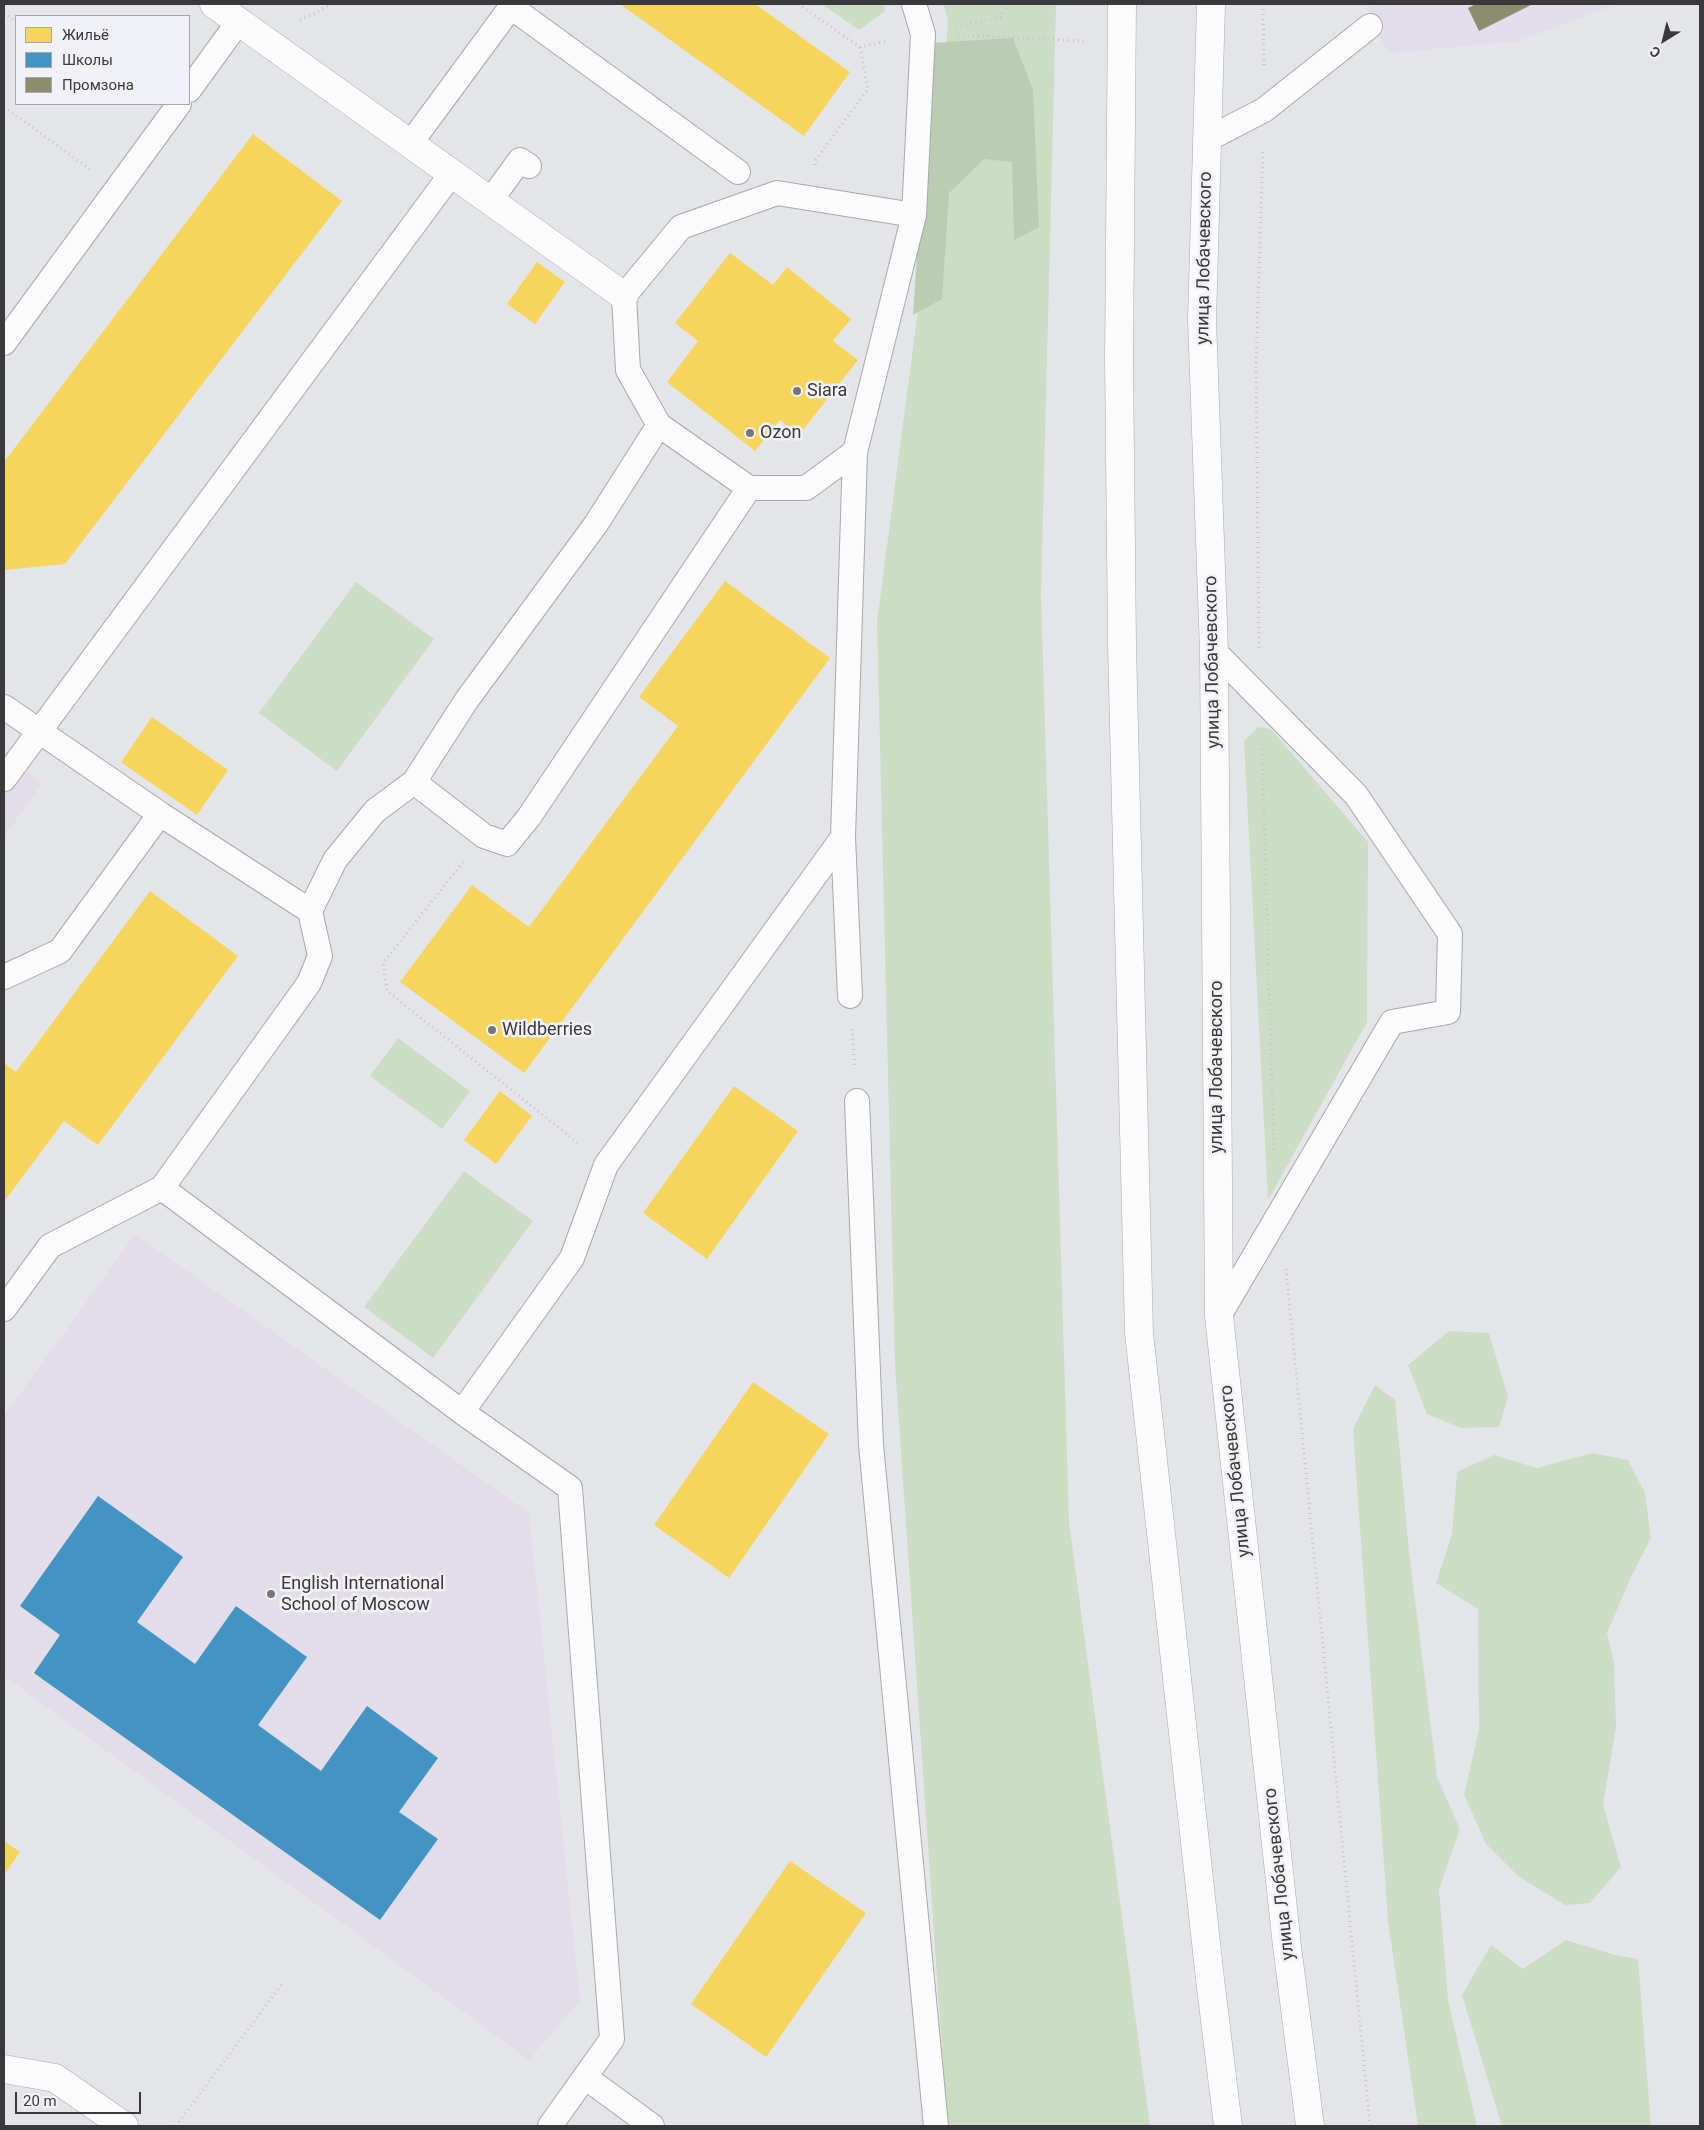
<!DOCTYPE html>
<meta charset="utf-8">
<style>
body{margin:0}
#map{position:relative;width:1704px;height:2130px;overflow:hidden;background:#e4e5e9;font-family:Roboto,sans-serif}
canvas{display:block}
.frame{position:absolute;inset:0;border:5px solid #3a3a3c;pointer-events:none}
.legend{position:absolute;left:15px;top:15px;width:175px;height:90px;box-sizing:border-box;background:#f1f2f7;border:1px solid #a8a8ac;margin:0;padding:6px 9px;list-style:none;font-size:15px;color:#3a3a3c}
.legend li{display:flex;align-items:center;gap:10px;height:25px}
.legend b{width:25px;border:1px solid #a8a8ac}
.north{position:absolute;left:1639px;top:15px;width:50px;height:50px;-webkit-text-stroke:4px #f1f2f7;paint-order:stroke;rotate:216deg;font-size:14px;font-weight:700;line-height:20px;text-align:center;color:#3a3a3c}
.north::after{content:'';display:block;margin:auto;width:18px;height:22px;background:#3a3a3c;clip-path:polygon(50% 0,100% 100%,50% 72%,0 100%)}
.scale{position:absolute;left:15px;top:2092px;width:126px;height:22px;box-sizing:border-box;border:2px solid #3a3a3c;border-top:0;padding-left:6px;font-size:15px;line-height:18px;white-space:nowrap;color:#3a3a3c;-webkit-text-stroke:4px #f1f2f7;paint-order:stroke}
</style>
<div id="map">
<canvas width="1704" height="2130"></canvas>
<div class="frame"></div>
<ul class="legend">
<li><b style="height:14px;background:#f6d55c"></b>Жильё</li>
<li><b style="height:14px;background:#4393c3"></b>Школы</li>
<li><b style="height:14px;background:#8c8c6e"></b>Промзона</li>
</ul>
<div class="north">С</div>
<div class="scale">20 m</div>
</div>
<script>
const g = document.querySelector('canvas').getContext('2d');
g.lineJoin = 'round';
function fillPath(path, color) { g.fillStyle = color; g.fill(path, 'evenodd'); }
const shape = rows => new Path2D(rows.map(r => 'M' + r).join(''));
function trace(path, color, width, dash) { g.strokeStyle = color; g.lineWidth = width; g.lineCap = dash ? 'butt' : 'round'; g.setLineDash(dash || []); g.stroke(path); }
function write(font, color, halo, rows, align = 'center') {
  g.font = font + ' Roboto,sans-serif'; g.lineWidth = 5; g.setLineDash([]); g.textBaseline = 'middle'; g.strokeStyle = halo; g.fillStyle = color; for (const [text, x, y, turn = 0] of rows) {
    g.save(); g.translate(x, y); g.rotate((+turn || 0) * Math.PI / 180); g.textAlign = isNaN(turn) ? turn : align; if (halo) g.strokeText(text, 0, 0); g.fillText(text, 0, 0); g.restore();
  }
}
fillPath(shape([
 [1369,4,1617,4,1518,41,1391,53,1370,26]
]), '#e1ddea');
fillPath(shape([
 [4,755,42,783,4,837],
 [135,1234,529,1513,580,2001,529,2060,4,1676,4,1416]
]), '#e3ddea');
fillPath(shape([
 [822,4,884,4,885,11,859,30],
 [943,4,1056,4,1041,594,1069,1522,1150,2126,948,2126,947,2123,895,1364,877,622,940,142,948,19],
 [356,582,434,639,337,771,259,713],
 [1258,727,1271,729,1368,842,1367,1022,1268,1200,1244,741],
 [398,1038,470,1091,442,1129,370,1076],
 [464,1171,533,1221,433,1358,364,1307],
 [1449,1331,1489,1333,1508,1397,1499,1427,1461,1428,1427,1414,1408,1365],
 [1375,1385,1395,1400,1409,1552,1437,1777,1460,1829,1439,1889,1448,2000,1477,2126,1418,2126,1388,1921,1353,1429],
 [1592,1453,1628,1460,1645,1493,1651,1538,1631,1577,1607,1633,1614,1663,1616,1727,1603,1805,1621,1867,1590,1903,1565,1905,1518,1876,1486,1844,1464,1795,1479,1730,1478,1609,1436,1583,1452,1534,1457,1472,1494,1455,1537,1468],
 [1566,1940,1615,1955,1638,1959,1651,2126,1502,2126,1462,1995,1491,1945,1523,1969]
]), '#cbddc4');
fillPath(shape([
 [1013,38,1033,90,1039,227,1014,240,1012,162,984,159,949,193,942,299,913,315,931,43]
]), '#bacdb3');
fillPath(shape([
 [620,4,755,4,850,72,804,136],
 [253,134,342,201,65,564,4,570,4,462],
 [730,253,773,285,787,267,851,319,833,341,858,360,799,435,780,420,755,451,667,382,698,341,675,323],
 [537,262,565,282,535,324,507,304],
 [725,581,830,658,524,1073,400,982,472,885,529,927,678,726,639,697],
 [152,717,228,770,197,815,121,762],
 [150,891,238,956,98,1145,64,1121,4,1202,4,1063,16,1072],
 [734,1086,798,1131,707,1259,643,1213],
 [500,1091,532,1116,496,1164,464,1140],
 [753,1382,829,1434,729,1578,654,1525],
 [4,1841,20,1852,4,1875],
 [790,1861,866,1913,766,2057,691,2004]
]), '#f6d55c');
fillPath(shape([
 [98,1496,183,1557,137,1622,195,1664,236,1606,307,1657,258,1725,321,1771,367,1706,438,1758,399,1812,438,1839,380,1920,34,1673,60,1635,20,1606]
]), '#4393c3');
fillPath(shape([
 [1476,4,1533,4,1479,31,1468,8]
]), '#8c8c6e');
const service = shape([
 [189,90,239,21],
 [1208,139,1264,110,1370,26],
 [410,144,511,7,738,172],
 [490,201,520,160,529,166],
 [4,343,179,104],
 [749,488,659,425,628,370,624,296,681,227,777,193,914,215],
 [1214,651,1356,795,1450,934,1448,1012,1392,1022,1219,1316],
 [4,707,160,814,310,911,320,956,309,983,162,1188,50,1246,4,1309],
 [4,779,452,173],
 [414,782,466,701,596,524,659,425],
 [310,911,335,860,375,811,414,782,484,836,507,844,529,817,749,488,806,488,855,452],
 [4,977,60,951,160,814],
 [850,996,843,837,855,452,914,215,923,34,914,4],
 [857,1101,871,1445,936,2126],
 [162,1188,462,1412,570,1488,612,2039,550,2126],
 [462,1412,572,1258,606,1165,843,837],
 [585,2077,652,2126]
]);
const minor = shape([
 [214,4,624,296],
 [4,2069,55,2078,124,2126]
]);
const secondary = shape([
 [1122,4,1119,359,1122,645,1139,1333,1210,1979,1228,2126],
 [1211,4,1202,320,1214,651,1219,1316,1287,1946,1310,2126]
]);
trace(service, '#a9a9ac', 26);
trace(minor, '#a9a9ac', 29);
trace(secondary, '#a9a9ac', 29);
trace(shape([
 [798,4,860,47,889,41],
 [1263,4,1264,66],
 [4,13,16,22],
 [300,20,314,14,330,4],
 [956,27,1000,17,1010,4],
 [958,35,1084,41],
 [4,107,90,169],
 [815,165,815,161,868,89,860,47],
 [1259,648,1256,365,1263,149],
 [1262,749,1274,1153],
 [463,862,383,963,387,991,578,1143],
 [852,1029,855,1068],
 [1286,1269,1370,2126],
 [176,2126,282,1984]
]), '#c6c6c7', 3, [1, 4]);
trace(service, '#fbfbfc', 24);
trace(minor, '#fbfbfc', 28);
trace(secondary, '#fbfbfc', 28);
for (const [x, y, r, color] of [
 [797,391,5,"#767679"],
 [750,433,5,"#767679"],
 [492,1030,5,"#767679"],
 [271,1594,5,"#767679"]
]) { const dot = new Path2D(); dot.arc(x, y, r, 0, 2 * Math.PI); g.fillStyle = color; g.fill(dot); trace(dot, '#f1f2f7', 2); }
write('18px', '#3a3a3c', '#f1f2f7', [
 ["улица Лобачевского",1205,258,-89],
 ["улица Лобачевского",1213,662,-91],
 ["улица Лобачевского",1217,1067,-90],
 ["улица Лобачевского",1236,1471,-96],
 ["улица Лобачевского",1280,1874,-96]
]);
write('18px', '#3a3a3c', '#f1f2f7', [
 ["Siara",807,391],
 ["Ozon",760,433],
 ["Wildberries",502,1030],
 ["English International",281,1584],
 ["School of Moscow",281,1605]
], 'left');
</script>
